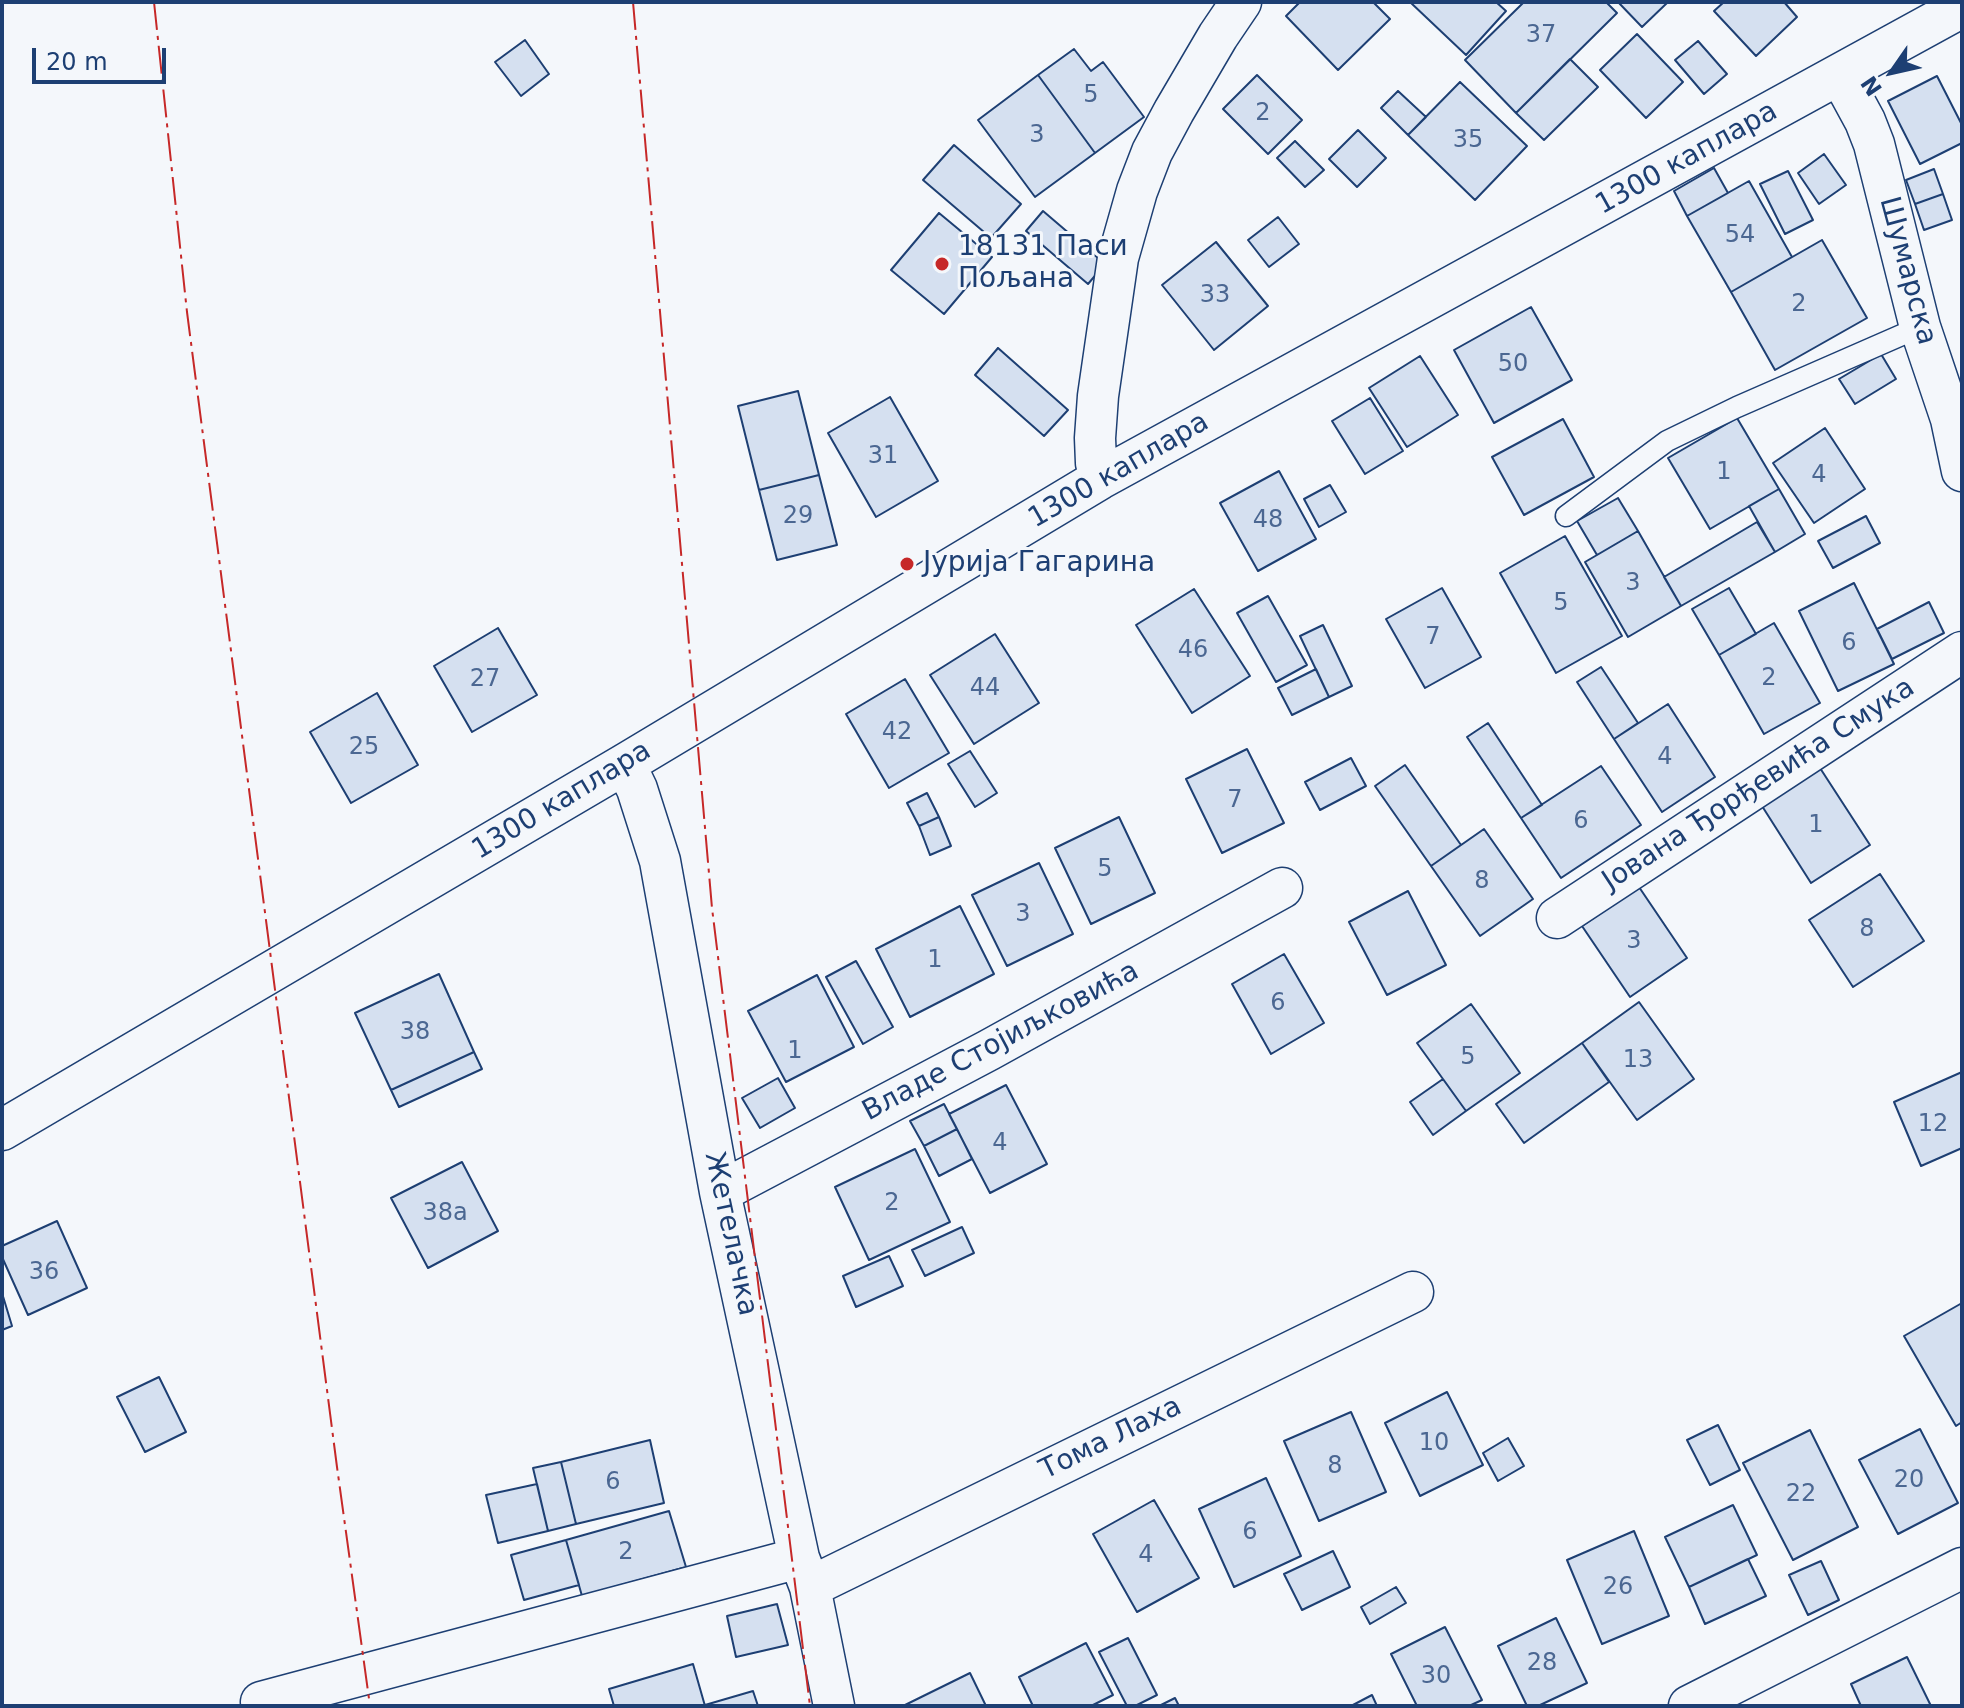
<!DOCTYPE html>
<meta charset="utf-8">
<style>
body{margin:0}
#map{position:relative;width:1964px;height:1708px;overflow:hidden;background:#f4f7fb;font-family:"DejaVu Sans",sans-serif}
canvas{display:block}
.frame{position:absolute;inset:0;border:4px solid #1d3f73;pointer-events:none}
.north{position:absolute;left:1852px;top:32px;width:80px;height:80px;-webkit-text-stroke:6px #f4f7fb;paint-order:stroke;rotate:236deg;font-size:22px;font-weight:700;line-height:32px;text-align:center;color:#1d3f73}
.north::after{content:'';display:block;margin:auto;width:28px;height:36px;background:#1d3f73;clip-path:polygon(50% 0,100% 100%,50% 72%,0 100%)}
.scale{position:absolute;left:32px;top:48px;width:134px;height:36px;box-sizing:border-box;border:4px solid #1d3f73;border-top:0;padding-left:10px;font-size:24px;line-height:28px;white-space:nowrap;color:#1d3f73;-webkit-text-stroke:6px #f4f7fb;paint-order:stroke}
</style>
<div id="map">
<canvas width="1964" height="1708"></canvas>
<div class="frame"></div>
<div class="north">N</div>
<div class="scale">20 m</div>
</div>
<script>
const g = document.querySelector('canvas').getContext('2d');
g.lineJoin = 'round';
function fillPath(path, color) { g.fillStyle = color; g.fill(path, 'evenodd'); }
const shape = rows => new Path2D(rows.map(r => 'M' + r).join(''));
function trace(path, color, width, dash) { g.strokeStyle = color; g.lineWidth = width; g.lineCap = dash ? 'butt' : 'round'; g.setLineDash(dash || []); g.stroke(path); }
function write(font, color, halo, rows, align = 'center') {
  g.font = font + ' "DejaVu Sans",sans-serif'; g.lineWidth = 6; g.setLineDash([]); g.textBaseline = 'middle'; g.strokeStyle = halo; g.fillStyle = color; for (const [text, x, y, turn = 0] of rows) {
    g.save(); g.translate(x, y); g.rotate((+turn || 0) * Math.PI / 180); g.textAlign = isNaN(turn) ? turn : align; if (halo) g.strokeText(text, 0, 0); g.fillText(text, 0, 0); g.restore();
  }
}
const building = shape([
 [1300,2,1373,2,1390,19,1338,70,1286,16,1300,2],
 [1410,2,1496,2,1506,11,1466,55,1410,2],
 [1524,2,1606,2,1617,13,1516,113,1465,60,1524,2],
 [1618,2,1668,2,1642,27,1618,2],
 [1724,2,1784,2,1797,17,1756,56,1714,11,1724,2],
 [1637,34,1683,82,1646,118,1600,70,1637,34],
 [525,40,549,74,521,96,495,62,525,40],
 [1698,41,1727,74,1704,94,1675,60,1698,41],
 [1074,49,1091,71,1103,62,1144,117,1095,153,1038,75,1074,49],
 [1570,59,1598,87,1544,140,1516,113,1570,59],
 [1038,75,1095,153,1035,197,978,120,1038,75],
 [1257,75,1302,120,1268,154,1223,109,1257,75],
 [1937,76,1962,125,1962,143,1920,164,1888,101,1937,76],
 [1460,82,1527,146,1475,200,1408,135,1460,82],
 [1398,91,1426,117,1408,135,1381,108,1398,91],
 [1358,130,1386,158,1357,187,1329,159,1358,130],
 [1295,141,1324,170,1305,187,1277,158,1295,141],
 [954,145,1021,204,991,238,923,180,954,145],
 [1824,154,1846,185,1819,204,1798,173,1824,154],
 [1714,168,1728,193,1687,216,1674,191,1714,168],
 [1934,169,1943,194,1915,204,1906,180,1934,169],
 [1788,171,1813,220,1785,234,1760,184,1788,171],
 [1749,181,1792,257,1731,292,1687,216,1749,181],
 [1943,194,1952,220,1924,230,1915,204,1943,194],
 [1043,211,1105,264,1088,284,1026,231,1043,211],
 [939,213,992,257,944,314,891,270,939,213],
 [1278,217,1299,244,1269,267,1248,240,1278,217],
 [1822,240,1867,318,1775,370,1731,292,1822,240],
 [1216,242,1268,306,1214,350,1162,285,1216,242],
 [1531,307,1572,380,1494,423,1454,350,1531,307],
 [998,348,1068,410,1044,436,975,375,998,348],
 [1881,354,1896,379,1855,404,1839,379,1881,354],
 [1420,356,1458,415,1407,447,1369,388,1420,356],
 [798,391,819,475,759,490,738,406,798,391],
 [890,397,938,481,876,517,828,433,890,397],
 [1370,398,1403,451,1365,474,1332,421,1370,398],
 [1737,418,1779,489,1710,529,1668,458,1737,418],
 [1563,419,1594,477,1524,515,1492,457,1563,419],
 [1825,428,1865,489,1814,523,1773,463,1825,428],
 [1279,471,1316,539,1258,571,1220,503,1279,471],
 [819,475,837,545,777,560,759,490,819,475],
 [1330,485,1346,512,1319,527,1304,499,1330,485],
 [1779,489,1805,534,1775,552,1749,506,1779,489],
 [1618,498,1638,531,1597,555,1577,521,1618,498],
 [1866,516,1880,543,1833,568,1818,541,1866,516],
 [1757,522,1775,552,1681,606,1664,577,1757,522],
 [1638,531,1681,606,1628,637,1585,562,1638,531],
 [1565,536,1622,636,1556,673,1500,573,1565,536],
 [1854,583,1894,664,1838,691,1799,611,1854,583],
 [1442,588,1481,657,1425,688,1386,619,1442,588],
 [1729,588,1756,634,1719,655,1692,609,1729,588],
 [1194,589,1250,676,1192,713,1136,625,1194,589],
 [1268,596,1307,665,1276,682,1237,613,1268,596],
 [1929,602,1944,633,1892,659,1877,629,1929,602],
 [1774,623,1820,703,1764,734,1719,655,1774,623],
 [1323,625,1352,686,1329,697,1300,636,1323,625],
 [498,628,537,695,472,732,434,666,498,628],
 [995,634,1039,703,974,744,930,675,995,634],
 [1601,667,1638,723,1614,739,1577,682,1601,667],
 [1316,669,1329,697,1292,715,1278,688,1316,669],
 [905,679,949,753,889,788,846,714,905,679],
 [377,693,418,765,351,803,310,732,377,693],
 [1668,704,1715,777,1662,812,1614,739,1668,704],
 [1488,723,1542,805,1521,818,1467,737,1488,723],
 [1247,749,1284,823,1222,853,1186,779,1247,749],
 [970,751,997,793,975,807,948,764,970,751],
 [1351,758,1366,786,1320,810,1305,782,1351,758],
 [1405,765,1461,845,1431,866,1375,786,1405,765],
 [1601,766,1641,825,1561,878,1521,818,1601,766],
 [1820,768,1870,845,1811,883,1762,806,1820,768],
 [927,793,939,817,919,826,907,803,927,793],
 [939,817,951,846,930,855,919,826,939,817],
 [1119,817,1155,893,1091,924,1055,848,1119,817],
 [1484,829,1533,899,1480,936,1431,866,1484,829],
 [1039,863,1073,934,1007,966,972,895,1039,863],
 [1880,874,1924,941,1853,987,1809,920,1880,874],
 [1639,887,1687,958,1630,997,1582,926,1639,887],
 [1408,891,1446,965,1387,995,1349,922,1408,891],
 [960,906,994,974,910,1017,876,949,960,906],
 [1284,954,1324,1023,1271,1054,1232,984,1284,954],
 [856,961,893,1027,863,1044,826,977,856,961],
 [439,974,474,1052,391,1090,355,1013,439,974],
 [817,975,854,1047,786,1082,748,1011,817,975],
 [1639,1002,1694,1079,1637,1120,1582,1043,1639,1002],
 [1471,1004,1520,1073,1466,1111,1417,1043,1471,1004],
 [1582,1043,1609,1082,1524,1143,1496,1104,1582,1043],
 [474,1052,482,1069,399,1107,391,1090,474,1052],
 [1962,1072,1962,1148,1921,1166,1894,1102,1962,1072],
 [778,1078,795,1108,760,1128,742,1098,778,1078],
 [1443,1079,1466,1111,1433,1135,1410,1102,1443,1079],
 [1006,1085,1047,1164,990,1193,949,1114,1006,1085],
 [944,1104,957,1129,924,1146,910,1121,944,1104],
 [957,1129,972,1159,939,1176,924,1146,957,1129],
 [915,1149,950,1222,869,1260,835,1187,915,1149],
 [462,1162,498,1231,428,1268,391,1198,462,1162],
 [57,1221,87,1288,28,1315,2,1257,2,1246,57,1221],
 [962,1227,974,1253,925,1276,912,1250,962,1227],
 [889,1256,903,1286,856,1307,843,1276,889,1256],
 [2,1293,12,1326,2,1330,2,1293],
 [1962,1303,1962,1422,1956,1426,1904,1336,1962,1303],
 [159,1377,186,1432,145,1452,117,1397,159,1377],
 [1447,1392,1483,1465,1420,1496,1385,1423,1447,1392],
 [1351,1412,1386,1492,1319,1521,1284,1441,1351,1412],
 [1718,1425,1740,1470,1710,1485,1687,1440,1718,1425],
 [1920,1429,1958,1503,1898,1534,1859,1460,1920,1429],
 [1810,1430,1858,1527,1793,1560,1743,1463,1810,1430],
 [1508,1438,1524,1466,1498,1481,1483,1453,1508,1438],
 [650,1440,664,1503,576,1524,561,1462,650,1440],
 [561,1462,576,1524,548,1531,533,1468,561,1462],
 [1266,1478,1301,1556,1234,1587,1199,1509,1266,1478],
 [537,1484,548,1531,498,1543,486,1495,537,1484],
 [1154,1500,1199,1578,1137,1612,1093,1534,1154,1500],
 [1733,1505,1757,1555,1689,1587,1665,1537,1733,1505],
 [669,1511,686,1567,582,1596,566,1540,669,1511],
 [1634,1531,1669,1616,1602,1644,1567,1560,1634,1531],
 [566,1540,579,1585,524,1600,511,1555,566,1540],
 [1333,1551,1350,1587,1302,1610,1284,1574,1333,1551],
 [1748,1559,1766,1596,1705,1624,1689,1587,1748,1559],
 [1821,1561,1839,1600,1808,1615,1789,1575,1821,1561],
 [1396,1587,1406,1603,1370,1624,1361,1607,1396,1587],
 [777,1604,788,1645,736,1657,727,1616,777,1604],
 [1556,1618,1587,1683,1538,1706,1527,1706,1498,1646,1556,1618],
 [1445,1627,1482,1700,1469,1706,1417,1706,1391,1654,1445,1627],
 [1128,1638,1157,1695,1135,1706,1127,1706,1099,1652,1128,1638],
 [1086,1643,1113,1695,1091,1706,1033,1706,1019,1677,1086,1643],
 [1907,1657,1931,1706,1861,1706,1851,1684,1907,1657],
 [693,1664,705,1706,614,1706,609,1689,693,1664],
 [970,1673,986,1706,903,1706,970,1673],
 [753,1691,758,1706,705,1706,705,1705,753,1691],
 [1372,1695,1377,1706,1351,1706,1372,1695],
 [1175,1698,1179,1706,1159,1706,1175,1698]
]);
fillPath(building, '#d5e0f0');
trace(building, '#1d3f73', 2);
const service = shape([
 [1566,516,1667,441,1737,407,1920,327]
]);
const minor = shape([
 [1840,75,1865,121,1874,144,1920,327,1951,419,1962,471],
 [1100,479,1096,463,1095,438,1098,396,1118,258,1137,191,1152,152,1174,111,1218,36,1241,2],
 [625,764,637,789,660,861,720,1192,799,1558,810,1587,834,1706],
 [1557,918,1962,652],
 [2,1130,625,764,1100,479,1962,7],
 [720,1192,989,1050,1282,888],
 [810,1587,1413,1292],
 [261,1702,799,1558],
 [1689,1706,1962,1568]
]);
trace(service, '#1d3f73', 23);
trace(minor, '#1d3f73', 43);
trace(service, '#f4f7fb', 20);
trace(minor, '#f4f7fb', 40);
trace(shape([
 [154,2,187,312,337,1467,370,1706],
 [633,2,712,908,810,1706]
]), '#c62828', 2, [28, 6, 4, 6]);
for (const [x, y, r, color] of [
 [942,264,8,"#c62828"],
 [907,564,8,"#c62828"]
]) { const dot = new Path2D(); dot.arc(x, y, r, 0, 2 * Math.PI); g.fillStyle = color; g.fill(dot); trace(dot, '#f4f7fb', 3); }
write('24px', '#4b6792', null, [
 ["37",1541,36],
 ["5",1091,96],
 ["2",1263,114],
 ["3",1037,136],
 ["35",1468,141],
 ["54",1740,236],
 ["33",1215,296],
 ["2",1799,305],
 ["50",1513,365],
 ["31",883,457],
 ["1",1724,473],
 ["4",1819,476],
 ["29",798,517],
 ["48",1268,521],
 ["3",1633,584],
 ["5",1561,604],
 ["7",1433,638],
 ["6",1849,644],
 ["46",1193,651],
 ["2",1769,679],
 ["27",485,680],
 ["44",985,689],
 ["42",897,733],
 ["25",364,748],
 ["4",1665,758],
 ["7",1235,801],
 ["6",1581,822],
 ["1",1816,826],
 ["5",1105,870],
 ["8",1482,882],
 ["3",1023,915],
 ["8",1867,930],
 ["3",1634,942],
 ["1",935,961],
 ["6",1278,1004],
 ["38",415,1033],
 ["1",795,1052],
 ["5",1468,1058],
 ["13",1638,1061],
 ["12",1933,1125],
 ["4",1000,1144],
 ["2",892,1204],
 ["38a",445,1214],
 ["36",44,1273],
 ["10",1434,1444],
 ["8",1335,1467],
 ["20",1909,1481],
 ["6",613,1483],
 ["22",1801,1495],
 ["6",1250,1533],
 ["2",626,1553],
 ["4",1146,1556],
 ["26",1618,1588],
 ["28",1542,1664],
 ["30",1436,1677]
]);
write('28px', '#1d3f73', '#f4f7fb', [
 ["1300 каплара",1687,159,-29],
 ["Шумарска",1907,271,75],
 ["1300 каплара",1119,471,-30],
 ["Јована Ђорђевића Смука",1759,785,-33],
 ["1300 каплара",562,801,-31],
 ["Владе Стојиљковића",1001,1042,-28],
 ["Жетелачка",730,1234,78],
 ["Тома Лаха",1111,1439,-26]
]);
write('28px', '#1d3f73', '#f4f7fb', [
 ["18131 Паси",958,248],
 ["Пољана",958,280],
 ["Јурија Гагарина",923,564]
], 'left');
</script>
